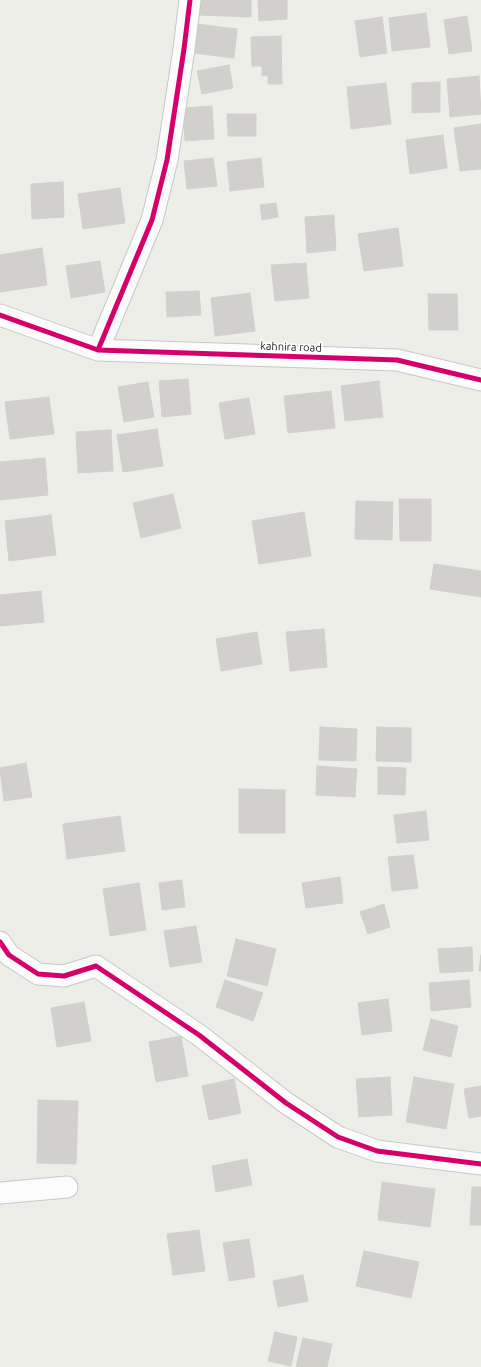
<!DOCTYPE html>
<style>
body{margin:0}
canvas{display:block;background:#eeeee9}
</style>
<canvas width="481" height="1367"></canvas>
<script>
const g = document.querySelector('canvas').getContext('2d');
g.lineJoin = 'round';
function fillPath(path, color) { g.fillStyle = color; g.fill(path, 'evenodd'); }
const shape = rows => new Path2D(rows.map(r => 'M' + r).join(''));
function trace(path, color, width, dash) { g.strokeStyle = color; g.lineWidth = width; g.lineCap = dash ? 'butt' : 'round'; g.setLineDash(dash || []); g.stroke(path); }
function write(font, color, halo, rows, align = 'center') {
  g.font = font + ' Ubuntu,sans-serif'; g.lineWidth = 3; g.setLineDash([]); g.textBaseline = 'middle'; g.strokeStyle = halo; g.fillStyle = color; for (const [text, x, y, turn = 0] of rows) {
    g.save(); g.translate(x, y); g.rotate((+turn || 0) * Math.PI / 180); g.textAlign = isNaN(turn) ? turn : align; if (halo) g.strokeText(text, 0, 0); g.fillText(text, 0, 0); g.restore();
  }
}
const building = shape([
 [199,0,251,0,251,17,198,15,199,0],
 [258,0,287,0,287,19,259,21,258,0],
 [426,13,430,47,392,51,389,18,426,13],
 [467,16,472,51,449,54,444,20,467,16],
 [382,17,387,53,360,57,355,21,382,17],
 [197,24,237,29,234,58,193,53,197,24],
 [281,36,282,84,268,84,268,75,262,76,262,66,252,66,251,37,281,36],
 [229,65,233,88,202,94,197,71,229,65],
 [479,76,481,114,450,117,447,79,479,76],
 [440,82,440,112,412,113,412,83,440,82],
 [386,83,391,124,351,129,347,87,386,83],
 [212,106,214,139,185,141,183,108,212,106],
 [227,114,256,114,256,136,228,136,227,114],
 [481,124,481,169,460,171,454,128,481,124],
 [443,135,447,168,410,174,406,140,443,135],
 [213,158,217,186,187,189,184,161,213,158],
 [261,158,264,187,230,191,227,162,261,158],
 [63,182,64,217,32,219,31,184,63,182],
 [120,188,125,223,83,229,78,194,120,188],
 [276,203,278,217,262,220,260,205,276,203],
 [334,215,336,250,307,253,305,217,334,215],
 [398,228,403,266,364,271,358,234,398,228],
 [42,248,47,285,0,292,0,255,42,248],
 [100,261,105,292,71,298,66,266,100,261],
 [306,263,309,298,275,301,271,265,306,263],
 [199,291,201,315,167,317,166,292,199,291],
 [250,293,255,331,215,336,211,298,250,293],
 [428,294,457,294,458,330,429,330,428,294],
 [188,379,191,414,162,417,159,381,188,379],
 [379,381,383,417,345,421,341,386,379,381],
 [148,382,154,417,124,422,118,387,148,382],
 [331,391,335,428,288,433,284,396,331,391],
 [49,397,54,434,10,439,5,402,49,397],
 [249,398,255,434,225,439,219,403,249,398],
 [157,429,163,466,123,472,117,435,157,429],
 [111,430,113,471,78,473,76,432,111,430],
 [45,458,48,495,0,500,0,462,45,458],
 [173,494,181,528,141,538,133,503,173,494],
 [399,499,431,499,431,541,400,541,399,499],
 [356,501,393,502,392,540,355,539,356,501],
 [304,512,311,556,259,564,252,521,304,512],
 [51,515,56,555,9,561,5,521,51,515],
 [434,564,481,571,481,597,430,589,434,564],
 [41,591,44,622,0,626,0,595,41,591],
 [324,629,327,667,290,671,286,632,324,629],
 [257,632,262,664,221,671,216,639,257,632],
 [320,727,357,729,356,761,319,760,320,727],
 [377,727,411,728,411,762,376,761,377,727],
 [26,763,32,797,4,801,0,768,26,763],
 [317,766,357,769,355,797,316,795,317,766],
 [378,767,406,768,405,795,378,794,378,767],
 [239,789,285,790,285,833,239,833,239,789],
 [426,811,429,840,397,843,394,815,426,811],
 [120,816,125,851,67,859,63,824,120,816],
 [413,855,418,888,392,891,388,857,413,855],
 [340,877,343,903,306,908,302,883,340,877],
 [182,880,185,907,162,910,159,883,182,880],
 [139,883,146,930,110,936,103,889,139,883],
 [384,904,390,927,368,934,360,912,384,904],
 [196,926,202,962,170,967,164,931,196,926],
 [236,939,276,949,267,986,227,976,236,939],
 [472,947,473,971,440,973,438,949,472,947],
 [481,955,481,971,479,971,481,955],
 [225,980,263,993,253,1021,216,1007,225,980],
 [469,980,471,1007,431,1011,429,983,469,980],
 [388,999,392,1031,362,1035,358,1003,388,999],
 [84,1002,91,1041,57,1047,51,1008,84,1002],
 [431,1019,458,1026,451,1057,423,1050,431,1019],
 [181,1036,188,1076,156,1082,149,1042,181,1036],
 [390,1077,392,1115,359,1117,356,1079,390,1077],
 [414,1077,454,1084,446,1129,406,1122,414,1077],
 [234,1079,241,1113,209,1120,202,1086,234,1079],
 [481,1086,481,1116,469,1118,464,1089,481,1086],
 [38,1100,78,1101,76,1164,37,1163,38,1100],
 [247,1159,252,1185,216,1192,212,1166,247,1159],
 [382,1182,435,1189,430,1227,378,1220,382,1182],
 [472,1187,481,1187,481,1225,470,1225,472,1187],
 [199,1230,205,1271,173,1275,167,1234,199,1230],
 [249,1239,255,1277,229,1281,223,1243,249,1239],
 [364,1251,419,1262,411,1298,356,1286,364,1251],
 [303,1275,308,1301,278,1307,273,1281,303,1275],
 [275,1332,297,1337,291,1366,268,1361,275,1332],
 [303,1338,332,1344,327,1367,296,1367,303,1338]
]);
fillPath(building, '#d1d0cc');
trace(building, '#d2d0ca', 1);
const minor = shape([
 [0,315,98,350,152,220,167,160,184,49,190,0],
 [98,350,397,360,481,380],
 [0,942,9,955,38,974,64,976,96,966,199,1035,286,1103,338,1137,377,1151,481,1164],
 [0,1193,67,1187]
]);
trace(minor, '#c7c7c5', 23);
trace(minor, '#fcfcfc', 21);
trace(shape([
 [0,315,98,350,152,220,167,160,184,49,190,0],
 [98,350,397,360,481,380],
 [0,942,9,955,38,974,64,976,96,966,199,1035,286,1103,338,1137,377,1151,481,1164]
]), '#d6006c', 5);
write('11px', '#202020', '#fff', [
 ["kahnira road",291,347,2]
]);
</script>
